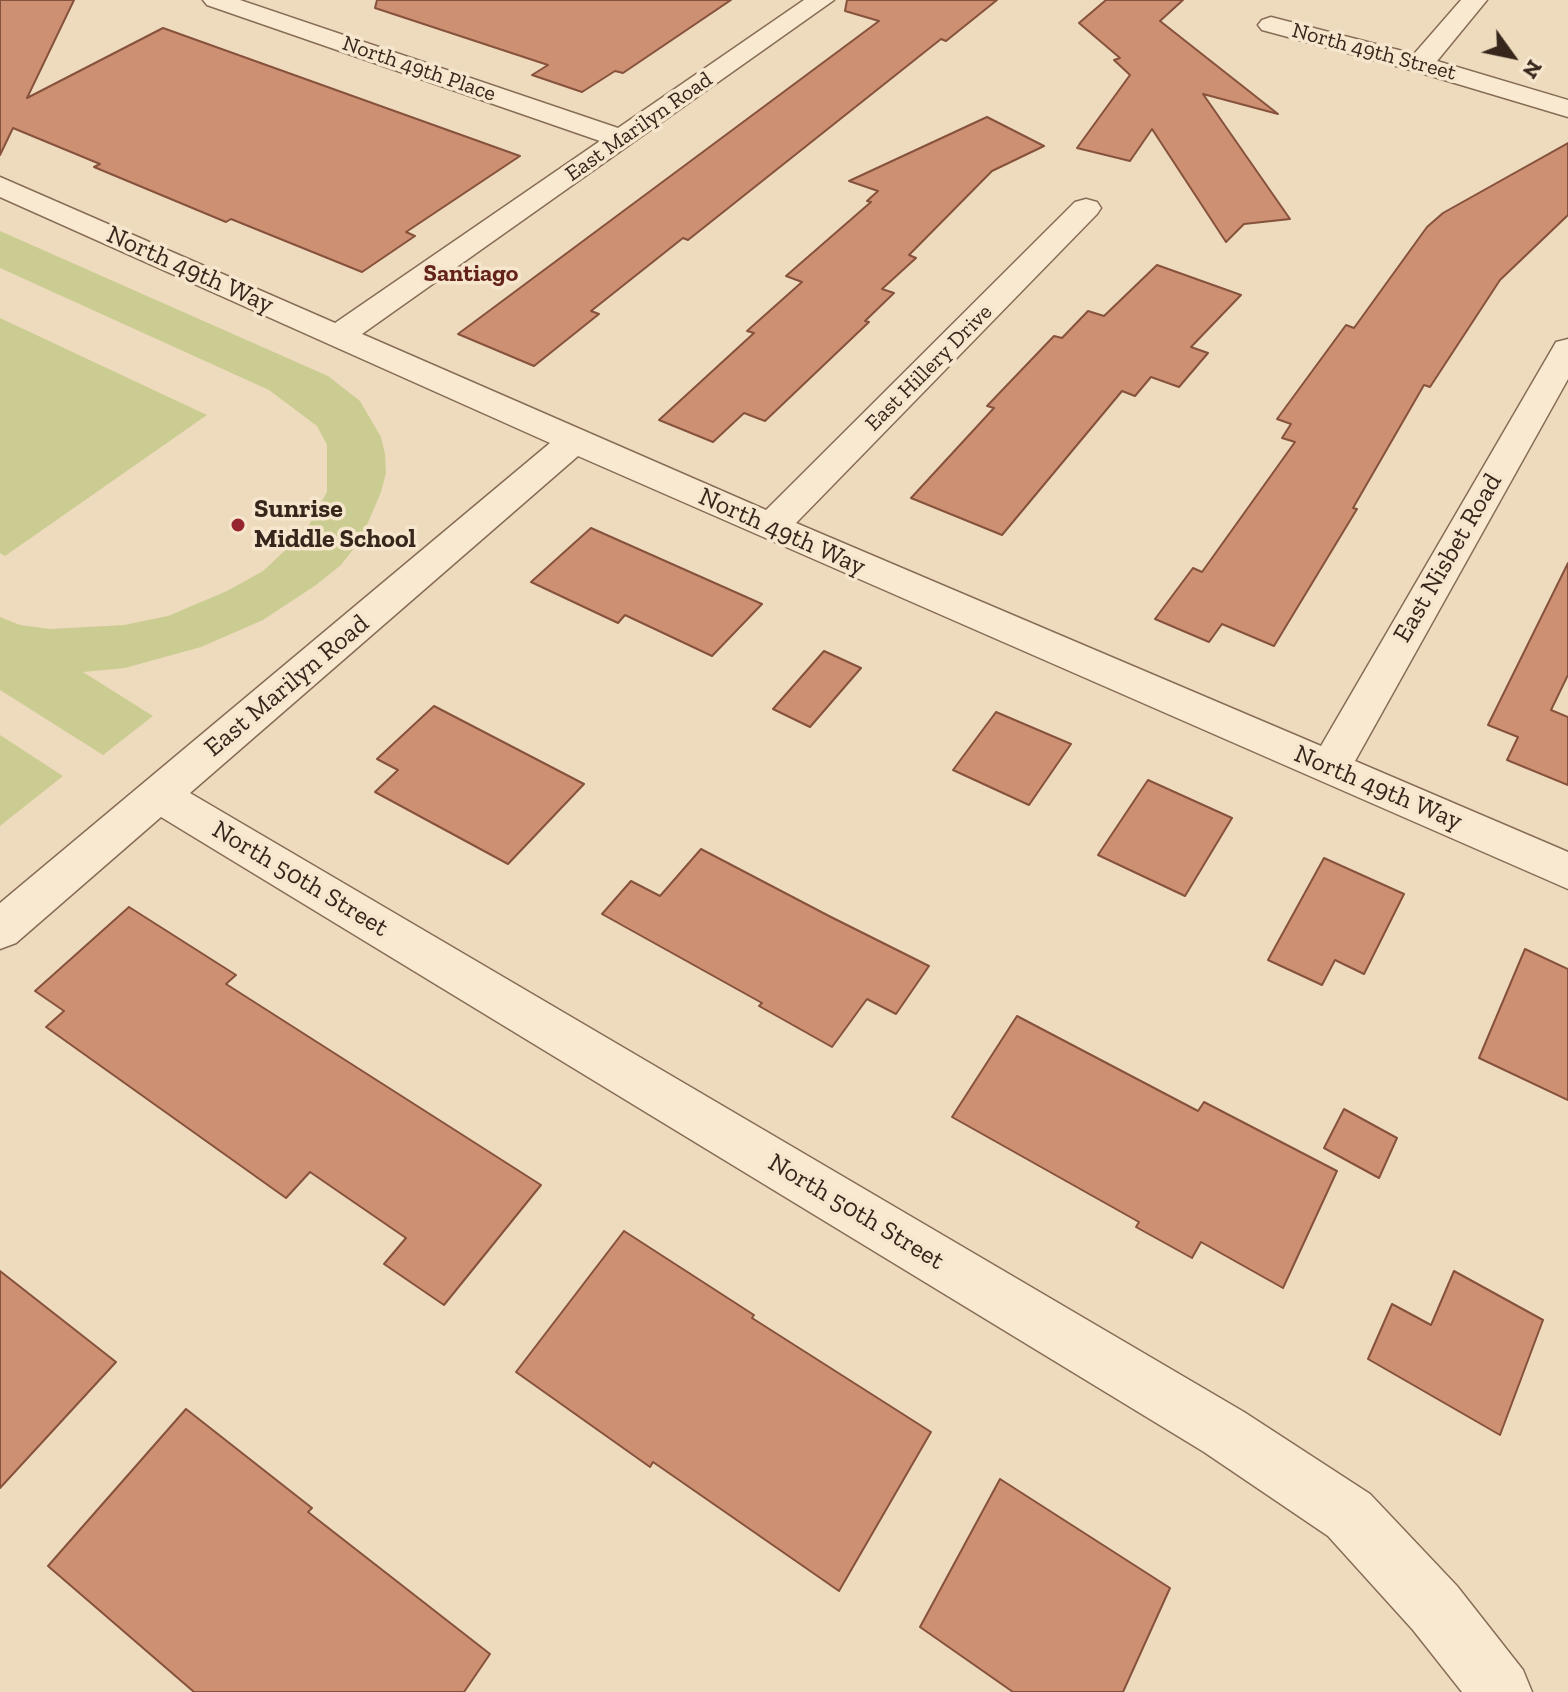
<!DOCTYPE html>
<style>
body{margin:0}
#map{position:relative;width:1568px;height:1692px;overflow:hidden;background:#eedbbe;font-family:"Zilla Slab",serif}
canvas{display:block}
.north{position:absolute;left:1472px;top:16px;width:80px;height:80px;-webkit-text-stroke:6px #f6e6cd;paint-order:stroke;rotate:123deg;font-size:22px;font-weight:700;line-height:32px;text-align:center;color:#36261b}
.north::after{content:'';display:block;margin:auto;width:28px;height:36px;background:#36261b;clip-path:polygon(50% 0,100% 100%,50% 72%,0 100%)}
</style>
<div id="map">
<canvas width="1568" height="1692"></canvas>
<div class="north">N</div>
</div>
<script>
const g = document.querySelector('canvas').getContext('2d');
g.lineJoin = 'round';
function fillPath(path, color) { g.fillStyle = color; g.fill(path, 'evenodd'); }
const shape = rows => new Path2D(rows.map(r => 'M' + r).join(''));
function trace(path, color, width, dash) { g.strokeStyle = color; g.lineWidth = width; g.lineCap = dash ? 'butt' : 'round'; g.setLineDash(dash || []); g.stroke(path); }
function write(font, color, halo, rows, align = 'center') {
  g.font = font + ' "Zilla Slab",serif'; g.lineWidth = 7; g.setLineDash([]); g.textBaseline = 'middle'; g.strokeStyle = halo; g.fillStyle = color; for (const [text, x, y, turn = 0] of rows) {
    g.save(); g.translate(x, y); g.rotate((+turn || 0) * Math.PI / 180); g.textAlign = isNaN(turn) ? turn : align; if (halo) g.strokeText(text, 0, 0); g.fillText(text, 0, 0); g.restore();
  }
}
fillPath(shape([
 [0,231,328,376,360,401,381,437,385,454,386,473,381,492,361,539,341,565,316,585,263,620,201,647,125,668,83,672,153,716,103,755,0,690,0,617,20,625,50,629,124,625,168,616,227,591,263,571,305,532,327,492,327,445,317,426,269,390,0,268],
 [0,318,207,415,5,556,0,553],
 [0,735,63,776,0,826]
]), '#cbcc92');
const building = shape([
 [0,0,74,0,27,98,163,28,520,156,406,232,415,236,362,272,231,219,226,222,94,167,100,164,13,128,0,155,0,0],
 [377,0,731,0,623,73,615,71,582,92,532,75,548,65,375,8,377,0],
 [847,0,997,0,946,41,941,39,688,240,683,238,591,311,599,314,534,366,458,334,879,21,845,11,847,0],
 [1106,0,1183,0,1160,21,1278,114,1203,94,1290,219,1244,224,1226,242,1152,129,1130,161,1077,148,1130,75,1114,60,1120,58,1079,23,1106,0],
 [987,117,1044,146,992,171,909,255,916,258,882,289,894,293,865,321,869,322,765,421,744,413,713,442,659,420,754,333,747,331,802,282,786,276,871,202,867,201,878,191,849,181,987,117],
 [1568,143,1568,215,1500,280,1430,387,1424,385,1353,508,1357,509,1274,646,1222,624,1209,642,1155,619,1193,568,1202,572,1295,442,1282,438,1291,424,1277,419,1346,325,1354,328,1427,227,1443,213,1568,143],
 [1157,265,1241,295,1191,347,1208,353,1179,387,1151,377,1135,396,1122,391,1002,535,911,498,994,408,987,406,1054,336,1062,338,1088,311,1104,316,1157,265],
 [591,528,762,604,712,656,625,615,618,623,531,582,591,528],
 [1568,563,1568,675,1551,710,1568,717,1568,785,1507,760,1518,737,1488,725,1568,563],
 [824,651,861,668,810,727,773,709,824,651],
 [434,706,584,784,508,864,375,792,398,770,377,759,434,706],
 [996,712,1071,744,1029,805,953,770,996,712],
 [1148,780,1232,818,1185,896,1098,855,1148,780],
 [701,849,829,916,929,966,896,1014,867,999,832,1047,759,1006,762,1003,602,914,631,881,660,896,701,849],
 [1324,858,1404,894,1364,974,1335,960,1322,985,1268,960,1324,858],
 [129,907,236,975,226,984,541,1185,444,1305,384,1264,406,1238,310,1172,286,1198,46,1027,64,1011,35,991,129,907],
 [1525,949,1568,969,1568,1100,1479,1058,1525,949],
 [1017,1016,1198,1111,1204,1102,1337,1171,1283,1288,1201,1242,1192,1258,1136,1227,1139,1222,952,1117,1017,1016],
 [1344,1109,1397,1138,1379,1178,1324,1148,1344,1109],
 [624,1231,754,1315,752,1318,931,1432,839,1591,653,1462,650,1467,516,1372,624,1231],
 [0,1271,116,1362,0,1488,0,1271],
 [1454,1271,1543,1320,1500,1435,1368,1359,1392,1304,1431,1325,1454,1271],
 [186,1409,312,1508,308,1512,490,1654,464,1692,194,1692,48,1566,186,1409],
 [1000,1479,1170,1588,1123,1692,1013,1692,920,1627,1000,1479]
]);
fillPath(building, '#cd9073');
trace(building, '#86523c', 2);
const minor = shape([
 [203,0,240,0,618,128,804,0,834,0,362,334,766,510,1075,202,1086,199,1097,202,1101,208,1097,214,796,523,1321,746,1552,349,1556,342,1568,339,1568,379,1355,761,1568,852,1568,889,578,456,190,793,1244,1412,1370,1494,1457,1586,1523,1670,1532,1692,1462,1692,1413,1630,1328,1536,1204,1452,161,817,16,943,0,949,0,903,550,443,0,197,0,177,335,323,600,141,207,5,203,0],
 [1461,0,1487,0,1437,61,1568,100,1568,117,1411,70,1262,30,1258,25,1262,20,1271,17,1414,54,1461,0]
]);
trace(minor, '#876c56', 3);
fillPath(minor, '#f9e9d1');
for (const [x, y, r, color] of [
 [238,525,8,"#972531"]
]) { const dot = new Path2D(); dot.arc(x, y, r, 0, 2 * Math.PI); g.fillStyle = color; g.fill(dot); trace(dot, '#f6e6cd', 3); }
write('22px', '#36261b', '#f6e6cd', [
 ["North 49th Street",1374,52,15],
 ["North 49th Place",419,69,19],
 ["East Marilyn Road",639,127,-35],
 ["East Hillery Drive",929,368,-45]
]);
write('bold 24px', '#63221a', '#f6e6cd', [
 ["Santiago",471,274]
]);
write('26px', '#36261b', '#f6e6cd', [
 ["North 49th Way",190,270,24],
 ["North 49th Way",782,532,24],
 ["East Nisbet Road",1448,558,-60],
 ["East Marilyn Road",287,686,-40],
 ["North 49th Way",1378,788,23],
 ["North 50th Street",300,879,31],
 ["North 50th Street",856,1212,31]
]);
write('bold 26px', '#36261b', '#f6e6cd', [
 ["Sunrise",254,510],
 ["Middle School",254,540]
], 'left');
</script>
